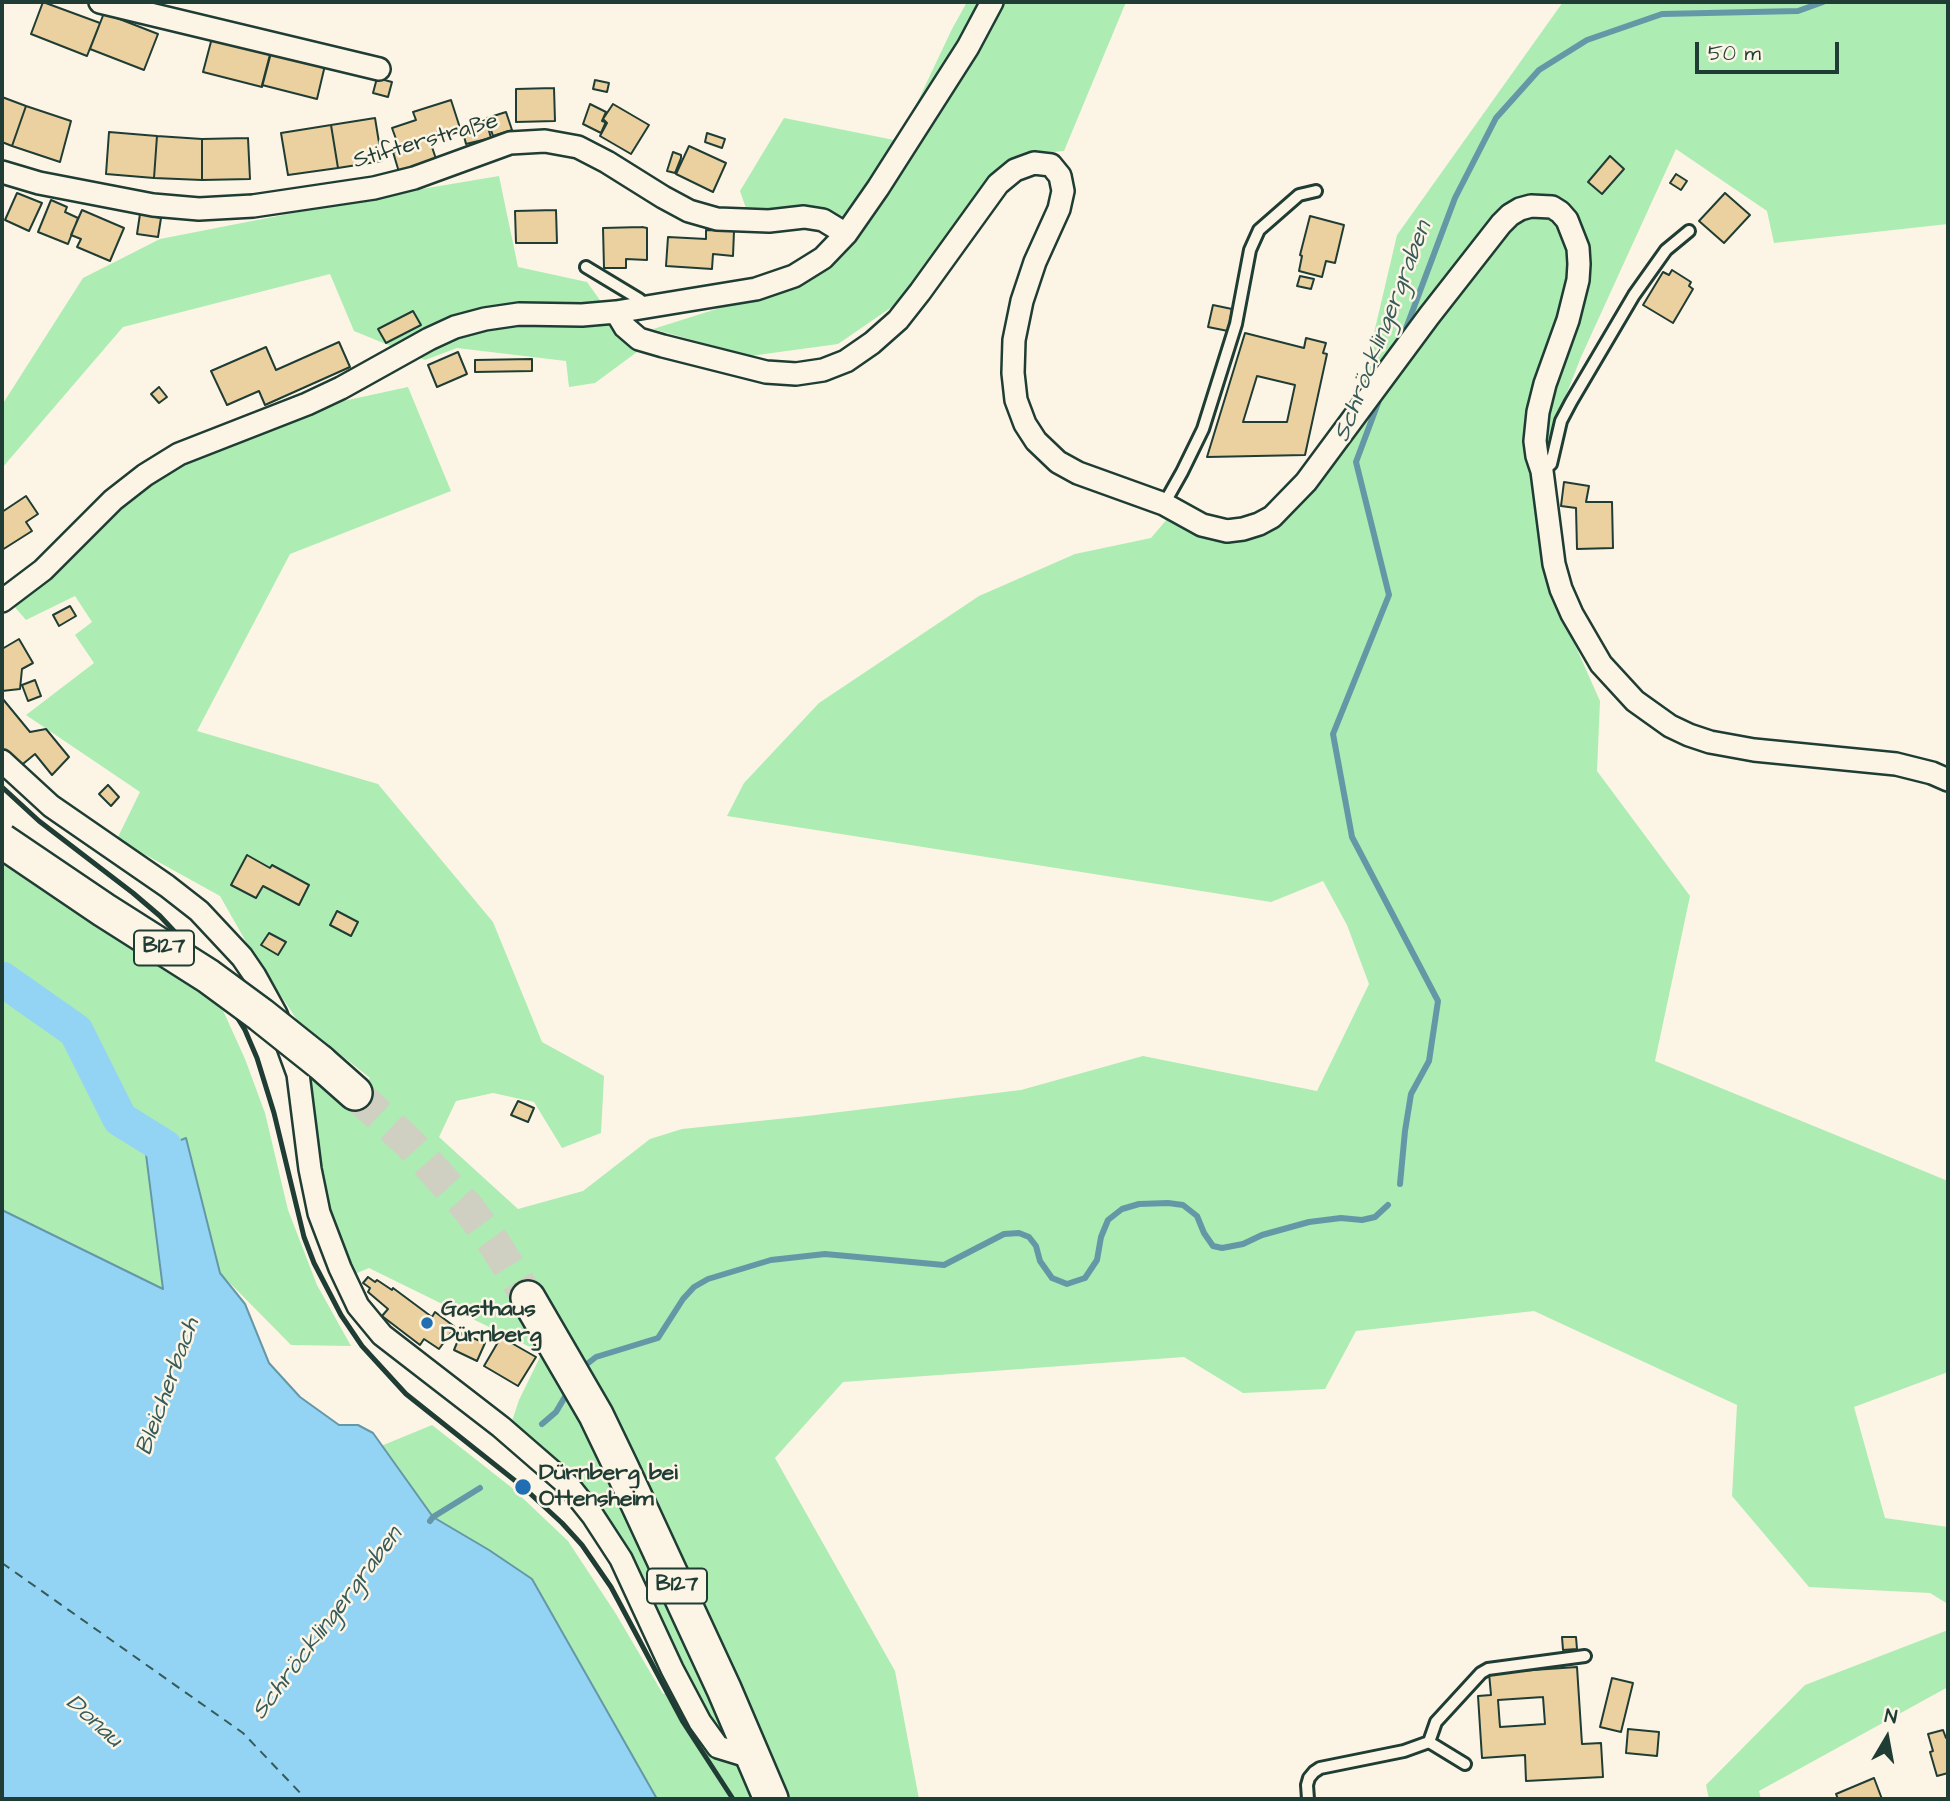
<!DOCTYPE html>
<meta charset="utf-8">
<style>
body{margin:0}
#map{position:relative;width:1950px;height:1801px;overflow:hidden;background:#fcf5e5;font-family:"Architects Daughter",sans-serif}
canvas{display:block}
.frame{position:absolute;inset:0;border:4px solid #1f3d34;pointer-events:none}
.north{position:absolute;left:1852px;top:1703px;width:70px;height:70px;-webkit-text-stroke:5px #fcf5e5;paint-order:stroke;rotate:10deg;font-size:19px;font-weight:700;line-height:28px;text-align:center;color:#1f3d34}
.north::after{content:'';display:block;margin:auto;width:24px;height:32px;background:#1f3d34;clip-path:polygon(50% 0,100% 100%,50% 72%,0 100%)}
.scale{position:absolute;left:1695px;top:42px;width:144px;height:32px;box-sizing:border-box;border:4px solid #1f3d34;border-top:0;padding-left:9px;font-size:21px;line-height:24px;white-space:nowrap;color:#1f3d34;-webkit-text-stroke:5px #fcf5e5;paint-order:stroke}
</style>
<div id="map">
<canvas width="1950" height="1801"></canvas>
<div class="frame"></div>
<div class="north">N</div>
<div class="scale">50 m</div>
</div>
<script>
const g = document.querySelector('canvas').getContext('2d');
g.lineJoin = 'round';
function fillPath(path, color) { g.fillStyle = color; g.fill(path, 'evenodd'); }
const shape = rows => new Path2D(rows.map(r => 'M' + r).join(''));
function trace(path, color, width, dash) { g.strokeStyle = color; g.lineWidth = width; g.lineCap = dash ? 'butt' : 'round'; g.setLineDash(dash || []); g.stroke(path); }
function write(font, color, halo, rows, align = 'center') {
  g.font = font + ' "Architects Daughter",sans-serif'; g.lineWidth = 5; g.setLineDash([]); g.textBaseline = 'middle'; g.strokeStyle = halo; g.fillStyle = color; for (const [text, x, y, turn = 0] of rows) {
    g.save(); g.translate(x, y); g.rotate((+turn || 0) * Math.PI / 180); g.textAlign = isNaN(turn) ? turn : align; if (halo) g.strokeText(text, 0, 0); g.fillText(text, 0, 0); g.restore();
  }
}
fillPath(shape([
 [967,2,1126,2,1064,151,1030,154,1007,161,905,298,838,344,750,356,653,329,780,289,856,237,748,214,740,191,784,118,899,141,952,29],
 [1563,2,1948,2,1948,224,1774,243,1767,211,1676,149,1581,357,1532,482,1551,591,1600,701,1597,771,1690,896,1655,1061,1948,1181,1948,1372,1854,1407,1885,1518,1948,1527,1948,1604,1930,1593,1809,1587,1732,1496,1737,1405,1534,1311,1356,1331,1325,1389,1243,1393,1184,1357,843,1382,775,1458,895,1671,919,1799,657,1799,532,1579,489,1550,433,1517,381,1446,432,1425,511,1487,568,1541,616,1614,663,1694,686,1684,574,1478,512,1421,519,1400,542,1353,369,1268,350,1276,325,1208,307,1073,347,1108,370,1078,297,1020,249,947,220,896,117,839,140,792,26,715,94,663,75,635,92,622,75,596,26,620,7,598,169,455,269,417,408,387,451,491,290,554,197,731,378,784,493,922,542,1042,604,1076,601,1133,562,1148,534,1102,493,1093,456,1101,439,1137,518,1209,583,1191,650,1139,682,1129,807,1116,1021,1090,1143,1056,1317,1091,1369,984,1347,925,1323,881,1271,902,727,816,744,783,819,703,979,596,1075,554,1151,538,1168,518,1231,540,1343,443,1366,367,1397,235],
 [499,176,518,267,587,282,637,352,595,383,569,387,566,361,457,348,425,360,354,331,330,274,123,327,2,468,2,405,83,278,160,239,380,196],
 [2,864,221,1006,245,1059,265,1113,288,1210,317,1285,351,1346,291,1345,220,1273,186,1138,146,1154,164,1289,2,1210],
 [1948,1630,1948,1687,1759,1791,1761,1799,1709,1799,1706,1785,1805,1685]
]), '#adecb3');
const water = shape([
 [186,1138,220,1273,245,1304,269,1363,300,1397,339,1425,358,1425,373,1433,433,1517,489,1550,532,1579,657,1799,2,1799,2,1210,163,1289,146,1154,186,1138]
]);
fillPath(water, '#93d4f4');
trace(water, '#6598a7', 2);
trace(shape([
 [1402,339,1455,198,1496,118,1539,70,1587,40,1662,14,1798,11,1823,2],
 [1381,395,1356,462,1389,595,1333,734,1352,837,1438,1001,1429,1061,1411,1094,1405,1131,1400,1184],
 [583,1369,587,1364,596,1357,658,1338,683,1299,694,1287,708,1279,771,1260,825,1254,944,1265,1004,1234,1019,1233,1029,1237,1036,1246,1040,1261,1052,1278,1067,1284,1085,1278,1097,1260,1101,1237,1108,1220,1122,1209,1139,1204,1168,1203,1183,1205,1197,1216,1204,1233,1213,1246,1222,1248,1243,1244,1262,1235,1309,1222,1341,1218,1362,1220,1375,1217,1388,1205],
 [542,1424,556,1412,569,1390],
 [430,1521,433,1517,480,1488]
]), '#6598a7', 6);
trace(shape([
 [2,979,76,1031,120,1119,165,1147,174,1191]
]), '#93d4f4', 35);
trace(shape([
 [2,1563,243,1733,306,1799]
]), '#365b5a', 2, [9, 7]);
const building = shape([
 [43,2,100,23,87,56,31,34,43,2],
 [104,13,158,34,144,70,90,49,104,13],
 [213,34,272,49,262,87,203,72,213,34],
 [272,47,326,61,317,99,262,85,272,47],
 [377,78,392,82,388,97,373,93,377,78],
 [595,80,609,83,607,92,593,89,595,80],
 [554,88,555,121,516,122,516,89,554,88],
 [2,97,26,106,12,146,2,142,2,97],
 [451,100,461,131,430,141,436,159,399,172,393,152,400,150,392,128,416,120,413,112,451,100],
 [590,104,606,112,602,121,605,122,605,124,601,133,583,124,590,104],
 [613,104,649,125,631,154,600,136,607,123,603,119,613,104],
 [26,106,71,121,60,162,12,146,26,106],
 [506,112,512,130,493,136,487,118,506,112],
 [375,118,382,161,338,168,331,125,375,118],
 [486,120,491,138,466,144,464,136,479,132,477,123,486,120],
 [331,125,338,168,288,175,281,133,331,125],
 [109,132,157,136,154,178,106,174,109,132],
 [707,133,725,139,722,148,705,142,707,133],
 [157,136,202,139,202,180,154,178,157,136],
 [248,138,250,179,202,180,202,139,248,138],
 [689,146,726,163,713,192,676,174,689,146],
 [673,152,681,155,681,158,675,173,667,171,673,152],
 [1610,156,1624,169,1602,194,1588,182,1610,156],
 [1676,174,1687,181,1681,190,1670,183,1676,174],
 [17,193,42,203,29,231,5,220,17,193],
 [1725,193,1750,215,1724,243,1699,221,1725,193],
 [51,200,67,207,65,212,78,218,68,244,38,232,51,200],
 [82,210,124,228,110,261,77,247,81,239,71,235,82,210],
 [556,210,557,243,516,243,515,211,556,210],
 [140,214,161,218,158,237,137,234,140,214],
 [1310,216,1344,225,1335,263,1326,261,1322,277,1299,271,1302,256,1300,255,1310,216],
 [642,227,647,228,647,260,626,259,626,268,604,268,603,228,642,227],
 [706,230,734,231,733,256,713,254,712,269,666,266,668,237,706,239,706,230],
 [1672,270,1691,282,1689,286,1693,289,1673,323,1643,305,1663,272,1669,275,1672,270],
 [1300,276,1314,279,1311,289,1297,286,1300,276],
 [1213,305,1232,309,1228,331,1208,327,1213,305],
 [413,311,421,325,386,343,378,329,413,311],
 [1245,333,1304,348,1306,338,1326,343,1323,353,1327,354,1305,455,1207,457,1245,333],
 [1257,376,1295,385,1287,422,1243,422,1257,376],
 [339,342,350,367,265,405,259,391,227,405,211,371,266,347,276,370,339,342],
 [458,352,467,374,437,387,428,365,458,352],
 [532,359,532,371,475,372,475,360,532,359],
 [159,387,167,397,159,403,151,394,159,387],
 [1564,482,1589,486,1586,502,1612,502,1613,548,1577,549,1576,508,1561,506,1564,482],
 [26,496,38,514,26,522,32,531,2,550,2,512,26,496],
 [70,606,76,616,59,626,53,615,70,606],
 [19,639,33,663,22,669,20,689,2,691,2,649,19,639],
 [35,680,41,696,28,701,22,685,35,680],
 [2,698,30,732,46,729,69,757,52,775,35,754,18,768,2,749,2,698],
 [108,785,119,797,111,806,99,794,108,785],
 [247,855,270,868,272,865,309,885,299,905,263,886,256,898,231,885,247,855],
 [337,911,358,922,351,936,330,925,337,911],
 [269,933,286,942,278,955,261,945,269,933],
 [518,1101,534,1108,528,1122,511,1115,518,1101],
 [368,1277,375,1282,377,1280,392,1290,393,1288,432,1317,435,1312,455,1327,439,1349,424,1339,420,1345,382,1316,388,1309,368,1292,370,1288,363,1283,368,1277],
 [461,1333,485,1343,477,1361,454,1350,461,1333],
 [501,1337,536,1357,518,1386,484,1366,501,1337],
 [1562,1637,1576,1637,1577,1649,1563,1650,1562,1637],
 [1577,1667,1582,1744,1601,1743,1603,1777,1526,1781,1525,1755,1482,1758,1478,1696,1491,1695,1489,1673,1577,1667],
 [1543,1697,1545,1724,1500,1727,1498,1700,1543,1697],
 [1612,1678,1633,1683,1621,1732,1600,1727,1612,1678],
 [1628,1729,1659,1732,1657,1756,1626,1753,1628,1729],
 [1943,1730,1946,1738,1948,1738,1948,1773,1937,1776,1930,1752,1933,1751,1928,1734,1943,1730],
 [1874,1778,1882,1799,1838,1799,1836,1794,1874,1778]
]);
fillPath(building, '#ebd0a0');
trace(building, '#1f3d34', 2);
trace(shape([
 [355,1093,410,1144,468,1208,494,1243,528,1298]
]), '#d0d0c2', 33, [33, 17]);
const lane = shape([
 [586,267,639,299,648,307],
 [1542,471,1551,464,1561,421,1571,402,1634,295,1666,250,1689,231],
 [1164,504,1182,472,1203,429,1236,324,1250,250,1259,230,1299,195,1316,191],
 [1429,1742,1465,1764],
 [1308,1799,1307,1785,1309,1778,1314,1772,1320,1768,1404,1751,1429,1742,1436,1722,1481,1673,1488,1669,1585,1656]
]);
const street = shape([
 [100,2,379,69],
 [2,172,39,183,153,205,199,209,253,206,374,188,414,178,510,143,545,141,578,147,607,162,663,197,689,211,717,219,769,221,804,217,823,220,846,234],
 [616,312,625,327,639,339,663,346,766,372,796,374,823,370,846,361,872,343,898,320,920,292,998,184,1015,170,1034,163,1051,165,1060,176,1063,191,1059,209,1035,262,1022,301,1014,340,1013,373,1016,400,1025,424,1036,441,1058,462,1078,473,1164,504,1202,525,1227,531,1243,529,1259,524,1272,517,1306,482,1429,316,1501,224,1510,215,1520,209,1531,206,1552,207,1560,212,1567,220,1578,248,1579,264,1578,280,1568,320,1545,384,1538,412,1535,441,1537,456,1542,471,1554,564,1561,589,1572,614,1601,664,1635,701,1670,726,1689,735,1710,742,1754,750,1896,764,1932,773,1948,780],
 [2,601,43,570,113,500,145,475,179,454,307,404,341,388,429,339,455,327,485,319,519,314,582,315,616,312,756,289,794,276,823,258,846,234,878,188,968,47,992,2],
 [2,761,51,806,167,886,199,911,242,957,255,976,276,1014,298,1074,310,1169,319,1213,340,1268,358,1306,382,1335,501,1427,569,1486,593,1516,621,1559,672,1669,700,1722,718,1747,754,1758]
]);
const primary = shape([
 [320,1062,355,1093],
 [528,1298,596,1415,622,1469,724,1689,771,1799]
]);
trace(lane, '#1f3d34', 16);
trace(street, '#1f3d34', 26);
trace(primary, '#1f3d34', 38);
trace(lane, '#fcf5e5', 10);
trace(street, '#fcf5e5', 21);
trace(primary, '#fcf5e5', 33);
trace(shape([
 [2,787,39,821,133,893,160,916,189,947,217,985,245,1030,257,1058,274,1113,304,1237,314,1263,341,1315,362,1346,406,1394,523,1487,562,1523,582,1545,611,1587,683,1722,733,1799]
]), '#1f3d34', 5);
const primaryBridge = shape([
 [2,841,104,910,208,976,261,1015,320,1062]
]);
trace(primaryBridge, '#1f3d34', 38, []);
trace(primaryBridge, '#fcf5e5', 33);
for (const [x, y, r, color] of [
 [427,1323,7,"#1f6fb2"],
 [523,1487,9,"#1f6fb2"]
]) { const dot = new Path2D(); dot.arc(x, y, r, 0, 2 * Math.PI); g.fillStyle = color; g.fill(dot); trace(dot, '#fcf5e5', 2.5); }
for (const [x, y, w] of [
 [164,948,60],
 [677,1586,60]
]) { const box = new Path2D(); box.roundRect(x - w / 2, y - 17.5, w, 35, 5); g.fillStyle = '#fcf5e5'; g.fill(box); trace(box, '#1f3d34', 2); }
write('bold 21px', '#1f3d34', null, [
 ["B127",164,948],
 ["B127",677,1586]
]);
write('23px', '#1f3d34', '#fcf5e5', [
 ["Stifterstraße",426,142,-16]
]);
write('bold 23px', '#1f3d34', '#fcf5e5', [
 ["Gasthaus",441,1310],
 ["Dürnberg",441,1336],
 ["Dürnberg bei",539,1474],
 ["Ottensheim",539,1500]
], 'left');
write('italic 24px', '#365b5a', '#fcf5e5', [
 ["Schröcklingergraben",1384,332,-69],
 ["Bleicherbach",169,1387,-70],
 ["Schröcklingergraben",328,1624,-53],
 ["Donau",93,1722,42]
]);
</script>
